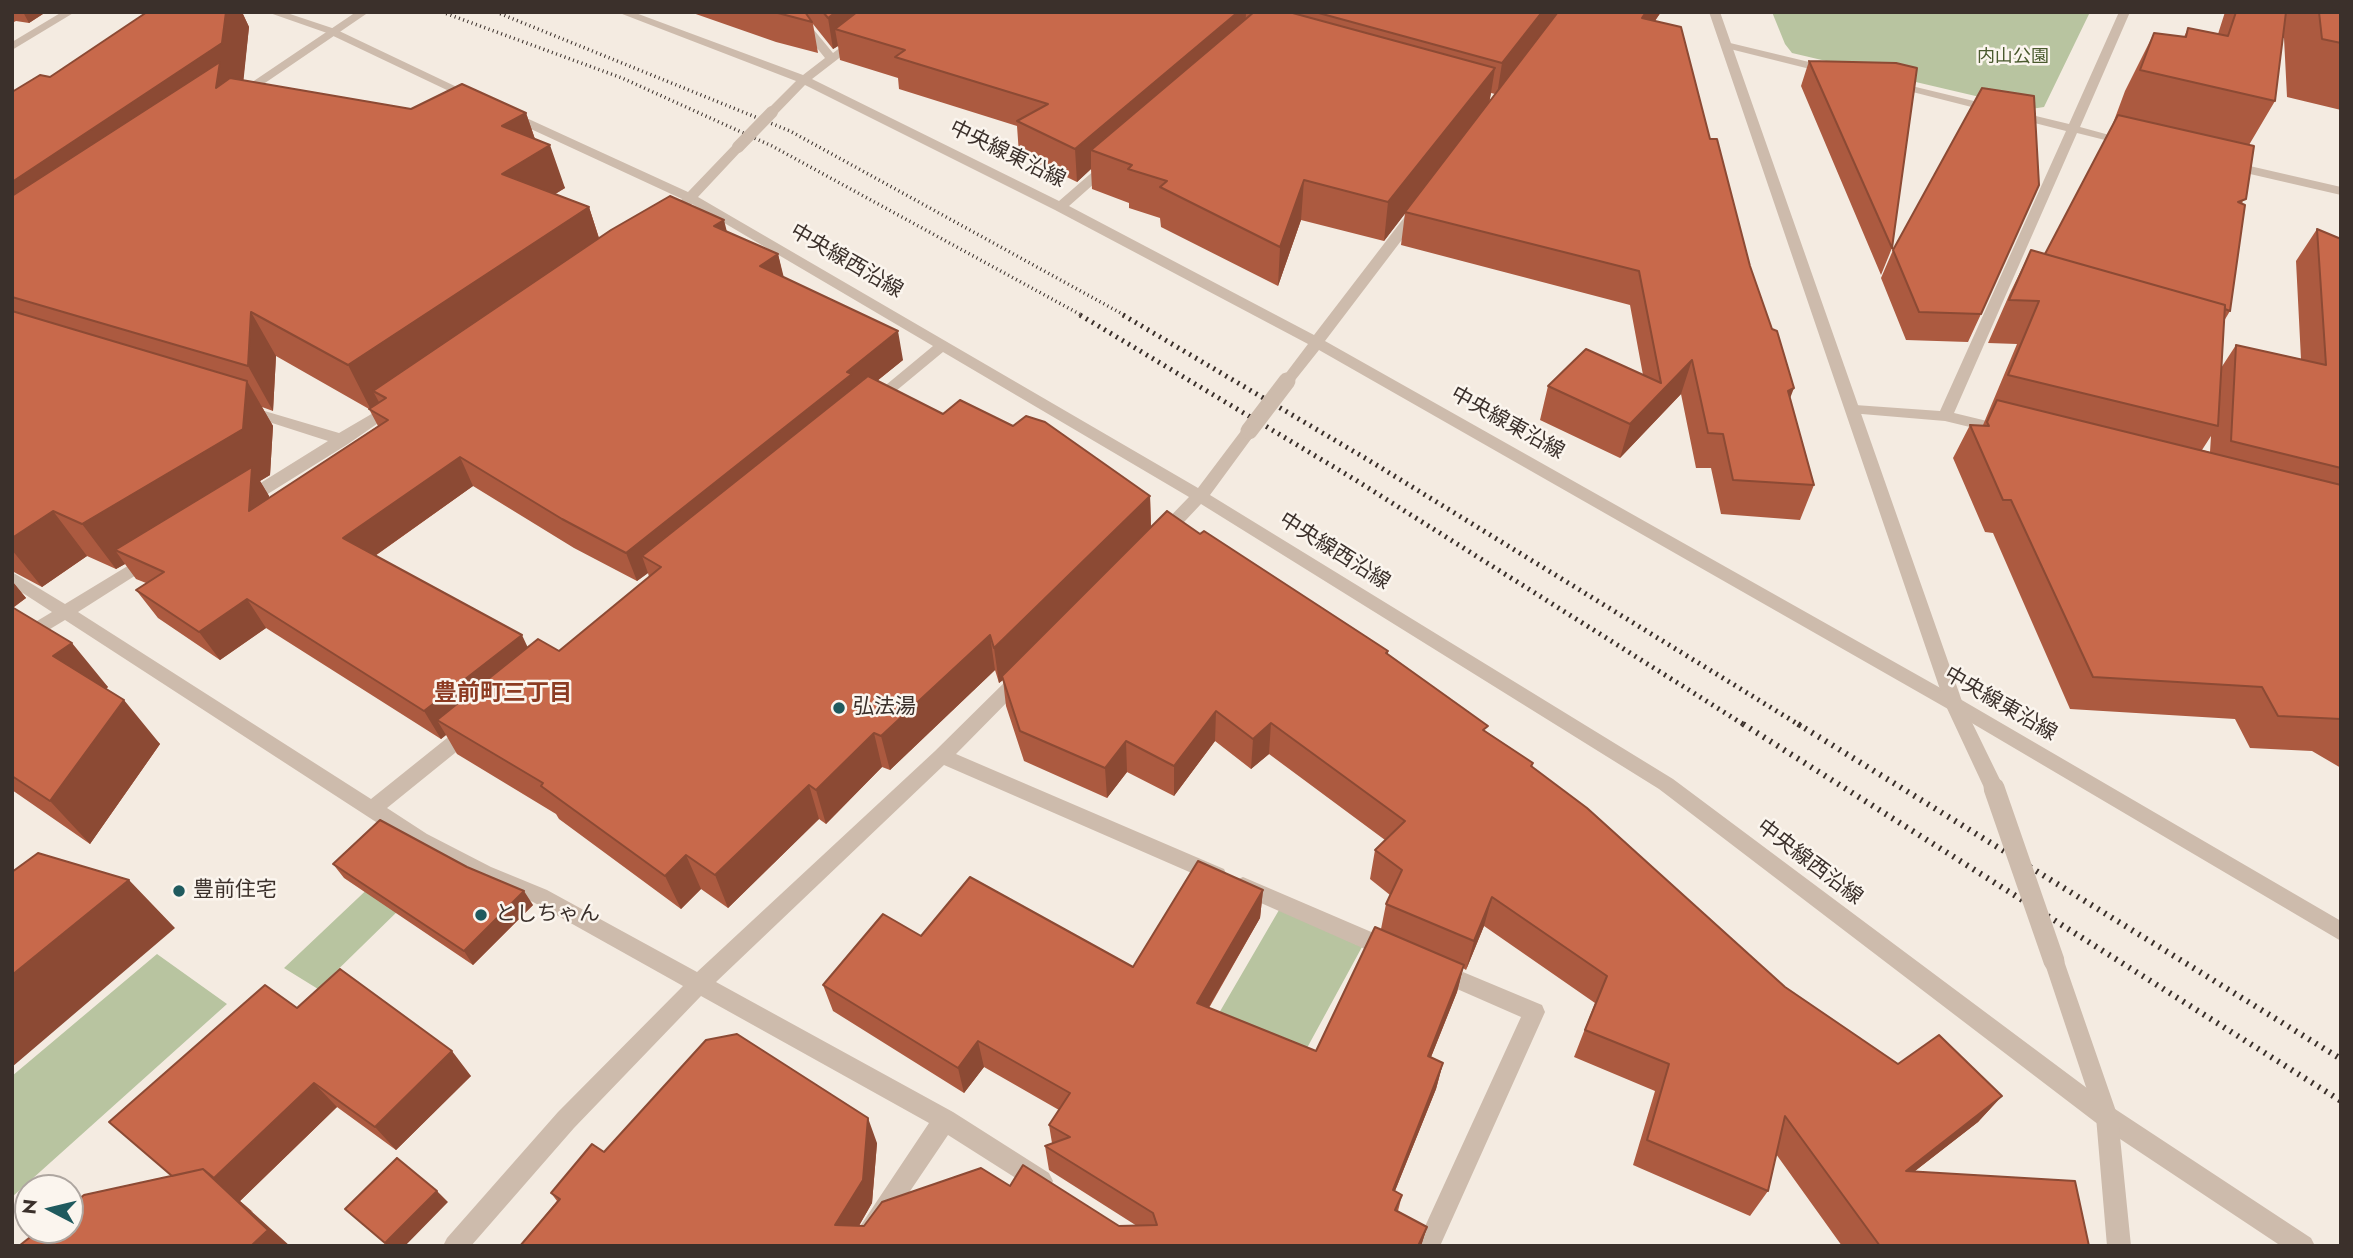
<!DOCTYPE html>
<meta charset="utf-8">
<style>
body{margin:0}
#map{position:relative;width:2353px;height:1258px;overflow:hidden;background:#f4ebe1;font-family:Jost,sans-serif}
canvas{display:block}
.frame{position:absolute;inset:0;border:14px solid #3b302b;pointer-events:none}
.north{position:absolute;left:14px;top:1174px;width:70px;height:70px;box-sizing:border-box;background:#fbf5ee;border:2px solid #aea6a0;border-radius:50%;rotate:277deg;font-size:19px;font-weight:700;line-height:28px;text-align:center;color:#3b302b}
.north::after{content:'';display:block;margin:auto;width:24px;height:32px;background:#1f5a5e;clip-path:polygon(50% 0,100% 100%,50% 72%,0 100%)}
</style>
<div id="map">
<canvas width="2353" height="1258"></canvas>
<div class="frame"></div>
<div class="north">N</div>
</div>
<script>
const g = document.querySelector('canvas').getContext('2d');
g.lineJoin = 'round';
function fillPath(path, color) { g.fillStyle = color; g.fill(path, 'evenodd'); }
const shape = rows => new Path2D(rows.map(r => 'M' + r).join(''));
function trace(path, color, width, dash) { g.strokeStyle = color; g.lineWidth = width; g.lineCap = dash ? 'butt' : 'round'; g.setLineDash(dash || []); g.stroke(path); }
function write(font, color, halo, rows, align = 'center') {
  g.font = font + ' Jost,"Noto Sans JP",sans-serif'; g.lineWidth = 5; g.setLineDash([]); g.textBaseline = 'middle'; g.strokeStyle = halo; g.fillStyle = color; for (const [text, x, y, turn = 0] of rows) {
    g.save(); g.translate(x, y); g.rotate((+turn || 0) * Math.PI / 180); g.textAlign = isNaN(turn) ? turn : align; if (halo) g.strokeText(text, 0, 0); g.fillText(text, 0, 0); g.restore();
  }
}
fillPath(shape([
 [1772,12,2090,12,2044,107,2031,109,1792,53,1785,44],
 [413,846,446,864,318,989,284,968],
 [1279,910,1362,947,1301,1059,1215,1020],
 [157,954,227,1004,12,1197,12,1076]
]), '#b8c4a0');
fillPath(shape([
 [62,12,75,12,12,50,12,42,62,12],
 [267,12,284,12,335,29,480,98,470,101,327,33,267,12],
 [617,12,633,12,803,75,825,58,788,12,799,12,833,53,887,12,899,12,812,79,1059,201,1104,162,1112,162,1112,168,1069,206,1314,335,1413,206,1423,206,1423,212,1325,341,1960,699,2341,921,2341,941,1948,709,1319,350,1292,384,1282,384,1280,381,1308,344,1055,210,805,85,776,115,768,115,768,109,796,81,617,12],
 [2119,12,2130,12,2080,127,2135,142,2129,146,2077,133,1954,413,2012,427,2015,431,2012,435,2007,436,1945,421,1850,413,1847,410,1855,405,1940,411,2066,131,1885,85,1891,81,2069,124,2119,12],
 [1726,42,1834,68,1836,70,1830,74,1722,47,1722,43,1726,42],
 [509,110,688,192,734,144,742,144,742,150,698,197,1198,488,1244,427,1254,427,1257,431,1254,435,1210,495,1673,779,2115,1109,2311,1238,2315,1246,2281,1246,2099,1125,1659,789,1201,504,1169,538,1157,538,1155,534,1157,530,1189,497,943,352,879,405,869,405,866,402,869,399,933,346,692,204,688,209,678,209,676,206,682,199,505,117,505,111,509,110],
 [2228,161,2341,187,2341,195,2224,168,2222,165,2228,161],
 [392,402,397,404,400,407,397,410,348,444,250,505,238,505,236,501,238,497,328,441,241,413,238,410,241,407,251,407,339,433,392,402],
 [149,553,155,555,157,559,155,563,78,612,371,799,462,726,476,726,478,731,476,736,387,808,427,834,491,867,547,890,697,972,935,751,1014,673,1020,671,1026,673,1029,678,1026,683,956,754,1224,869,1227,875,1224,881,1217,884,1210,881,944,765,716,982,953,1112,1049,1173,1053,1181,1049,1189,1041,1192,1033,1189,948,1135,873,1246,847,1246,929,1123,701,996,574,1128,471,1246,443,1246,447,1238,558,1112,683,986,533,902,477,879,413,846,65,620,12,652,12,636,52,612,12,586,12,572,65,604,149,553],
 [1243,877,1397,943,1400,950,1397,957,1390,959,1383,957,1236,892,1233,886,1236,880,1243,877],
 [1439,962,1542,1005,1545,1012,1440,1246,1416,1246,1521,1017,1432,978,1428,971,1432,964,1439,962]
]), '#cdbbac');
fillPath(shape([
 [356,12,369,12,243,98,233,95,356,12],
 [1709,12,1720,12,1963,704,2004,788,2001,794,1994,796,1987,794,1945,704,1709,12],
 [2054,952,2061,954,2064,961,2118,1117,2131,1246,2107,1246,2096,1117,2044,961,2047,954,2054,952]
]), '#cdbbac');
trace(shape([
 [442,12,622,78,772,146,1083,316],
 [496,12,790,131,1126,316]
]), '#3b302b', 3.5, [1, 3.5]);
trace(shape([
 [1080,315,1354,479,1746,726],
 [1123,315,1370,461,1801,726]
]), '#3b302b', 5, [2, 5]);
trace(shape([
 [1743,724,2341,1101],
 [1798,724,2341,1059]
]), '#3b302b', 6, [2, 6]);
trace(shape([
 [738,147,772,112]
]), '#cdbbac', 12);
trace(shape([
 [1249,431,1287,381]
]), '#cdbbac', 17);
trace(shape([
 [1994,788,2054,961]
]), '#cdbbac', 21);
fillPath(shape([
 [12,12,46,12,29,23,16,21,12,23],
 [147,12,242,12,249,27,243,80,411,109,526,113,535,139,565,188,555,194,589,207,599,238,727,232,778,254,783,277,903,360,877,381,943,414,1150,496,1151,527,1200,534,1388,651,1388,654,1487,732,1533,763,1532,767,1785,987,1898,1064,2002,1096,1978,1122,1915,1171,2089,1246,1842,1246,1776,1154,1768,1191,1750,1216,1633,1165,1655,1091,1574,1057,1595,1003,1484,926,1466,970,1463,968,1457,992,1431,1057,1443,1063,1436,1089,1395,1191,1402,1195,1398,1211,1427,1227,1421,1246,520,1246,557,1201,551,1193,604,1152,877,1143,872,1203,859,1226,864,1226,1010,1186,1119,1226,1137,1226,1049,1170,1045,1146,1052,1143,1049,1125,1059,1110,984,1067,964,1093,833,1011,823,985,921,936,1133,967,1263,890,1260,918,1209,1008,1316,1051,1381,929,1386,904,1390,895,1370,879,1375,850,1385,840,1269,754,1251,769,1215,741,1174,796,1127,772,1107,798,1024,761,1006,706,1003,680,999,683,995,670,890,770,882,767,826,824,819,819,728,908,701,889,681,909,559,819,556,814,457,754,446,735,441,739,266,628,220,660,158,618,136,590,146,583,136,579,125,564,116,569,87,556,42,587,12,571,12,92,50,77],
 [276,356,369,409,378,426,269,498,269,496,260,481,270,475,273,426,262,407,273,411],
 [473,486,574,548,637,581,648,573,649,577,559,651,528,647,375,556],
 [690,12,1661,12,1655,21,1710,139,1750,266,1790,398,1814,485,1800,520,1721,514,1711,468,1696,468,1681,394,1620,458,1540,420,1548,386,1643,375,1630,305,1401,245,1405,213,1384,241,1301,220,1278,286,1161,227,1160,218,1129,208,1129,203,1092,189,1091,169,1077,182,1019,154,1017,126,899,89,898,78,840,60,838,46,833,49,813,24,818,53,776,42],
 [1491,93,1495,94,1489,102],
 [2225,12,2341,12,2341,110,2287,97,2284,38,2283,38,2275,101,2249,145,2230,311,2224,321,2221,368,2236,345,2301,359,2296,261,2317,229,2341,239,2341,768,2312,751,2250,748,2235,719,2070,709,1993,533,1985,532,1953,458,1970,425,1983,425,2017,344,1988,343,2010,293,2031,250,2045,254,2112,126,2125,91,2154,33,2184,37,2188,28,2218,34],
 [2211,436,2210,452,2202,450],
 [1809,61,1892,248,1881,275,1801,86],
 [1893,250,1981,314,1968,342,1906,340,1881,278],
 [12,581,26,598,13,608,108,687,106,689,160,744,90,844,12,790],
 [333,864,533,905,473,965,344,878],
 [297,1008,471,1076,396,1150,337,1107,240,1201,253,1212,172,1176]
]), '#ac5a40');
fillPath(shape([
 [23,12,46,12,29,23],
 [226,12,242,12,249,27,243,85,12,246,12,182],
 [836,12,882,12,835,29,838,46,833,49,828,18],
 [1238,12,1246,12,1245,37,1091,150,1091,169,1077,182,1075,149],
 [1542,12,1560,12,1497,95,1502,63],
 [1646,12,1661,12,1634,50,1642,18],
 [1495,68,1489,105,1384,241,1388,202],
 [526,113,539,151,550,145,565,188,518,217,502,174,502,126],
 [1304,180,1301,220,1278,286,1280,247],
 [589,207,603,251,386,398,373,391,380,404,371,410,348,365],
 [724,220,731,248,714,226],
 [778,254,785,282,760,266],
 [251,312,276,356,273,411,248,366],
 [898,331,903,360,857,397,642,556,648,573,637,581,626,553,847,372],
 [1692,360,1681,394,1620,458,1630,424],
 [247,381,273,426,270,475,260,481,269,496,267,540,115,550,125,564,116,569,82,524],
 [1794,388,1781,422,1788,391],
 [460,457,473,486,359,567,343,538],
 [1150,496,1151,531,1002,676,1003,680,999,683,994,648],
 [53,511,87,556,42,587,12,550,12,538],
 [12,581,26,598,12,608],
 [247,599,266,628,220,660,199,632],
 [522,635,535,663,437,720,446,735,441,739,424,711],
 [990,635,995,670,890,770,881,736],
 [72,643,108,687,91,700,53,656],
 [124,700,160,744,90,844,50,801],
 [1216,711,1215,741,1174,796,1174,766],
 [1271,723,1269,754,1251,769,1253,739],
 [874,733,882,767,826,824,816,790],
 [1126,741,1127,772,1107,798,1105,768],
 [809,785,819,819,728,908,715,875],
 [686,855,701,889,681,909,665,876],
 [129,880,175,928,12,1067,12,975],
 [1263,890,1260,918,1196,1029,1197,1003],
 [524,891,533,905,473,965,464,951],
 [1492,897,1484,926,1466,970,1474,941],
 [1464,965,1457,992,1421,1082,1428,1056],
 [978,1041,984,1067,964,1093,958,1068],
 [452,1051,471,1076,396,1150,375,1127],
 [1443,1063,1436,1089,1386,1213,1393,1190],
 [314,1083,337,1107,240,1201,290,1246,251,1246,195,1196],
 [2002,1096,1978,1122,1884,1195,1906,1171],
 [868,1118,877,1143,872,1203,847,1246,835,1225],
 [437,1191,448,1202,405,1246,387,1246,385,1243],
 [1427,1227,1421,1246,1418,1246]
]), '#8c4a34');
const building = shape([
 [147,12,226,12,222,43,12,182,12,92,40,75,50,77,147,12],
 [774,12,805,12,812,22,774,12],
 [823,12,836,12,828,18,823,12],
 [857,12,1238,12,1075,149,1017,121,1048,104,895,57,905,50,835,29,857,12],
 [1254,12,1289,12,1495,68,1388,202,1304,180,1280,247,1160,187,1167,181,1128,169,1132,165,1091,150,1254,12],
 [1315,12,1542,12,1502,63,1315,12],
 [1558,12,1646,12,1642,18,1681,27,1710,139,1717,139,1750,266,1772,329,1777,331,1794,388,1788,391,1814,485,1733,480,1723,434,1708,433,1692,360,1630,424,1548,386,1586,349,1661,383,1639,271,1405,212,1558,12],
 [2236,12,2286,12,2275,101,2140,70,2154,33,2186,37,2188,28,2228,36,2236,12],
 [2319,12,2341,12,2341,43,2322,39,2319,12],
 [1809,61,1896,63,1917,68,1892,248,1809,61],
 [220,62,216,88,230,78,411,109,462,84,526,113,502,126,550,145,502,174,589,207,348,365,251,312,248,366,12,297,12,196,220,62],
 [1982,88,2034,96,2039,185,1981,314,1919,312,1893,250,1982,88],
 [2118,115,2254,146,2246,199,2238,202,2245,205,2230,311,2225,309,2225,305,2045,254,2118,115],
 [670,196,724,220,714,226,778,254,760,266,898,331,847,372,852,374,626,553,562,519,460,457,343,538,522,635,424,711,247,599,199,632,136,590,164,572,115,550,252,467,249,511,388,420,369,409,386,398,373,391,611,230,670,196],
 [2317,229,2341,239,2341,468,2231,441,2236,345,2326,365,2317,229],
 [2031,250,2225,305,2218,426,2008,375,2039,301,2009,300,2031,250],
 [12,311,247,381,243,429,82,524,53,511,12,538,12,311],
 [868,376,943,414,960,400,1013,426,1026,416,1045,422,1150,496,994,648,990,635,881,736,874,733,816,790,809,785,715,875,686,855,665,876,541,786,543,783,437,720,538,639,559,651,661,567,642,556,868,376],
 [1997,400,2341,485,2341,719,2278,716,2262,687,2093,677,2011,500,2003,500,1970,425,1989,426,1987,422,1997,400],
 [1167,511,1200,534,1204,531,1388,651,1386,653,1488,726,1483,730,1533,763,1531,766,1587,808,1785,987,1898,1064,1939,1035,2002,1096,1906,1171,2075,1181,2089,1246,1880,1246,1785,1116,1768,1191,1647,1140,1669,1064,1585,1030,1607,976,1492,897,1474,941,1386,904,1402,870,1375,850,1405,821,1271,723,1253,739,1216,711,1174,766,1126,741,1105,768,1020,731,1002,676,1167,511],
 [12,607,72,643,53,656,124,700,50,801,12,776,12,607],
 [380,820,467,867,524,891,464,951,333,864,380,820],
 [38,853,129,880,12,975,12,872,38,853],
 [1198,861,1263,890,1197,1003,1316,1051,1375,927,1464,965,1428,1056,1443,1063,1393,1190,1402,1195,1395,1210,1427,1227,1418,1246,520,1246,560,1199,551,1193,592,1144,604,1152,706,1040,737,1034,868,1118,863,1180,835,1225,864,1226,882,1202,981,1168,1010,1186,1023,1165,1119,1226,1157,1225,1153,1213,1045,1146,1070,1137,1049,1125,1070,1093,978,1041,958,1068,823,985,883,914,921,936,970,877,1133,967,1198,861],
 [340,969,452,1051,375,1127,314,1083,214,1178,203,1169,172,1176,109,1122,265,985,297,1008,340,969],
 [397,1158,437,1191,385,1243,345,1209,397,1158],
 [203,1169,268,1230,251,1246,19,1246,39,1230,70,1230,70,1206,84,1195,203,1169]
]);
fillPath(building, '#c8694b');
trace(building, '#8c4a34', 2);
for (const [x, y, r, color] of [
 [839,708,7,"#1f5a5e"],
 [179,891,7,"#1f5a5e"],
 [481,915,7,"#1f5a5e"]
]) { const dot = new Path2D(); dot.arc(x, y, r, 0, 2 * Math.PI); g.fillStyle = color; g.fill(dot); trace(dot, '#fbf5ee', 2.5); }
write('18px', '#4a5a2e', '#fbf5ee', [
 ["内山公園",2013,58]
]);
write('21px', '#3b302b', '#fbf5ee', [
 ["中央線東沿線",1007,155,26],
 ["中央線西沿線",846,262,30],
 ["中央線東沿線",1507,424,29],
 ["中央線西沿線",1334,552,32],
 ["中央線東沿線",2000,705,30],
 ["中央線西沿線",1809,863,37]
]);
write('21px', '#3b302b', '#fbf5ee', [
 ["弘法湯",853,708],
 ["豊前住宅",193,891],
 ["としちゃん",495,915]
], 'left');
write('bold 23px', '#8c3b22', '#fbf5ee', [
 ["豊前町三丁目",503,694]
]);
</script>
